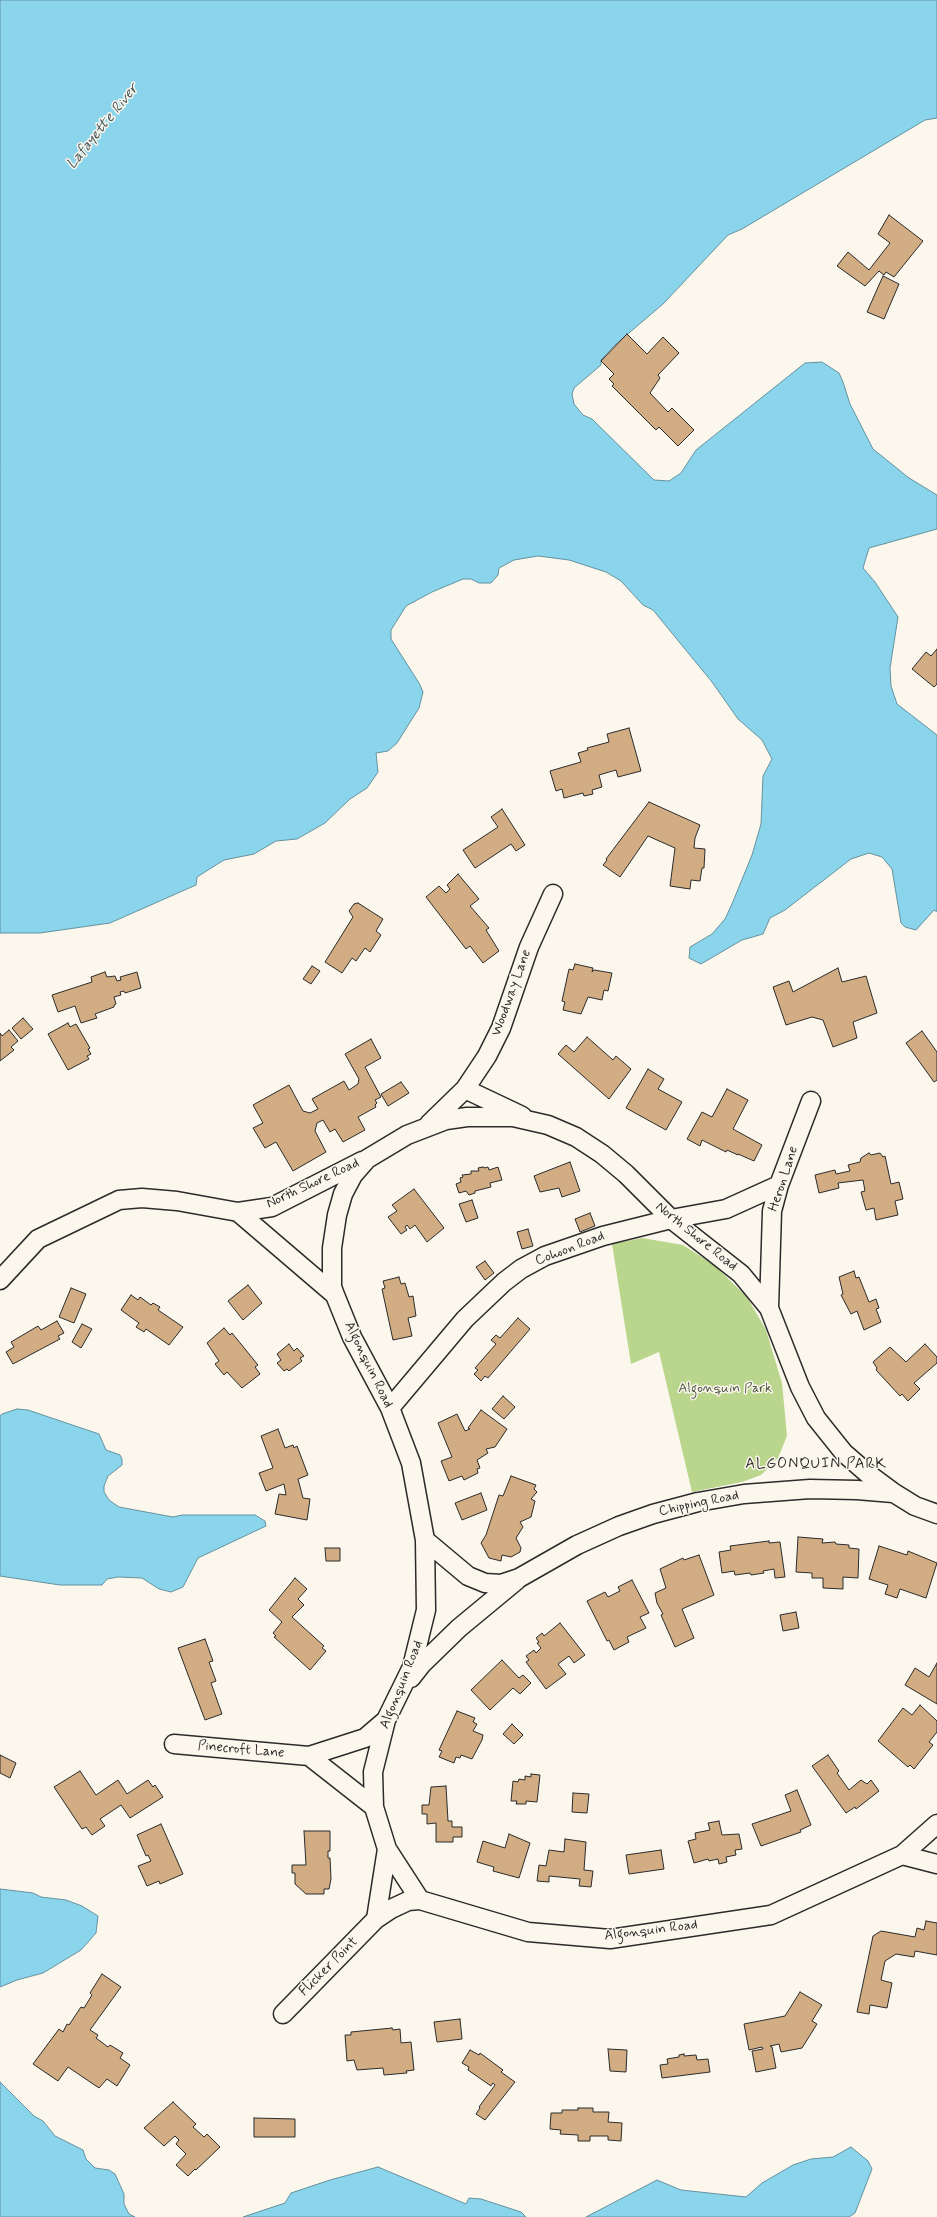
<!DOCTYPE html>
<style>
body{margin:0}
canvas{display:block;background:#fbf7ec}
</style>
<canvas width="937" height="2217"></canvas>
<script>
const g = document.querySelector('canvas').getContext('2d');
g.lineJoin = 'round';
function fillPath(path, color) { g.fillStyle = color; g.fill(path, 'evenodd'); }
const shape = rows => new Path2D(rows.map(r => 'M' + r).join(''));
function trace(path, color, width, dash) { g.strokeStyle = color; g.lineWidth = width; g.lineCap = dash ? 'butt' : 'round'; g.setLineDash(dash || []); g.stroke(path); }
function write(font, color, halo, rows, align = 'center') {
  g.font = font + ' Mynerve,sans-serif'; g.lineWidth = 3; g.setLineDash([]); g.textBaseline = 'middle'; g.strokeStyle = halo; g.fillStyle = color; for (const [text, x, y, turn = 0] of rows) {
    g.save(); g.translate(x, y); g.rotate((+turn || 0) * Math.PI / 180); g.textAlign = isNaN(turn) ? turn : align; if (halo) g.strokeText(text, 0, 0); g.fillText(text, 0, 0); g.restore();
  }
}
fillPath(shape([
 [642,1238,683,1245,714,1265,747,1297,766,1330,782,1383,787,1436,778,1458,761,1475,742,1482,692,1492,659,1352,631,1364,612,1244]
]), '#bad58c');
const water = shape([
 [0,0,937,0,937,118,925,120,742,229,728,235,663,304,616,344,601,360,601,365,574,388,572,394,574,404,583,415,592,419,654,480,669,481,681,473,696,450,805,363,822,362,839,373,843,382,850,404,873,449,909,478,937,495,937,529,869,548,863,568,875,582,898,617,890,668,891,686,897,704,937,735,937,912,934,910,916,930,905,927,901,923,892,869,882,857,869,853,851,859,785,910,770,918,763,934,742,940,701,964,689,958,690,947,712,934,725,919,732,904,752,855,761,824,763,776,772,759,762,740,738,719,712,682,653,610,643,605,621,581,606,572,569,560,538,556,514,560,499,568,498,575,491,583,479,583,471,579,463,579,432,592,406,606,391,630,391,639,419,683,423,692,419,708,397,743,388,751,376,753,378,772,367,788,350,799,325,823,297,839,276,841,254,854,224,860,197,877,196,885,110,923,40,933,0,933,0,0],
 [17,1409,28,1410,99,1434,106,1450,120,1455,122,1459,122,1465,108,1476,104,1486,104,1492,109,1500,119,1507,173,1517,182,1515,255,1515,265,1521,266,1526,198,1558,183,1587,171,1592,159,1589,142,1578,118,1577,107,1579,102,1585,60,1585,0,1576,0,1416,2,1414,17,1409],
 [0,1889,33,1893,41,1897,66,1900,82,1906,98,1916,96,1933,81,1950,43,1973,17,1980,0,1987,0,1889],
 [0,2082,34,2116,43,2121,55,2136,83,2150,86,2159,95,2168,109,2170,115,2174,124,2194,124,2204,129,2214,135,2217,0,2217,0,2082],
 [851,2147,868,2161,872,2169,855,2213,849,2217,586,2217,657,2180,681,2190,746,2197,762,2183,793,2165,811,2159,833,2157,851,2147],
 [378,2167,466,2204,469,2198,481,2199,521,2212,526,2217,243,2217,285,2203,291,2193,330,2180,378,2167]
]);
fillPath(water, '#8bd5ec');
trace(water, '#65919f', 1);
const building = shape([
 [889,215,923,241,894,277,886,272,884,275,879,271,865,286,837,266,848,252,869,270,890,243,878,234,889,215],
 [883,276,899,284,884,319,867,312,883,276],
 [627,334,647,354,663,337,679,353,658,375,660,378,650,393,668,412,672,408,694,430,678,446,659,427,656,430,612,386,614,384,609,379,614,374,601,361,627,334],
 [937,649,937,684,934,687,912,669,926,652,931,656,937,649],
 [629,728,641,771,618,777,616,770,599,775,602,787,592,790,593,794,584,796,583,793,564,798,562,789,556,791,550,771,581,762,578,753,588,750,587,748,609,742,607,734,629,728],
 [649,802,700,825,695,838,694,848,705,849,704,868,702,868,700,881,691,880,690,889,670,886,675,848,648,836,620,877,603,865,607,860,606,859,649,802],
 [502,809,525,845,516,851,511,844,475,868,463,850,498,827,491,817,502,809],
 [458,874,479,899,470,906,489,928,486,930,499,951,483,963,470,946,466,949,426,897,439,886,446,893,450,889,447,885,458,874],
 [358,903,383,919,376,931,381,935,370,952,365,948,356,961,352,958,342,973,325,962,353,917,349,911,354,904,358,903],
 [575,964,593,968,592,972,594,970,612,973,608,991,604,990,602,1000,588,997,581,1014,563,1010,565,1002,562,1001,569,969,573,970,575,964],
 [312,966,320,971,311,984,303,979,312,966],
 [838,968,842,982,866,976,877,1013,853,1022,857,1038,833,1047,823,1020,812,1017,786,1025,773,987,789,981,793,992,838,968],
 [105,972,107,977,115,976,117,981,121,980,120,977,137,972,141,988,125,993,124,991,120,992,121,995,114,997,116,1004,114,1005,114,1007,95,1014,97,1018,81,1023,75,1006,58,1012,52,995,92,982,91,977,105,972],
 [23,1018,33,1029,21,1039,12,1028,23,1018],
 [68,1023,70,1027,76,1024,90,1048,88,1049,91,1054,87,1056,89,1059,68,1070,48,1034,68,1023],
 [9,1030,18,1041,11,1047,14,1050,0,1061,0,1033,2,1036,9,1030],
 [922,1031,937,1052,937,1080,934,1082,906,1043,922,1031],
 [587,1037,613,1060,616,1056,631,1069,609,1099,558,1054,566,1045,574,1052,587,1037],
 [371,1039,381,1058,365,1067,381,1097,375,1100,377,1103,375,1105,376,1107,358,1117,365,1130,343,1142,335,1129,330,1132,323,1120,317,1123,315,1131,326,1152,293,1171,276,1142,265,1148,253,1128,263,1123,253,1105,289,1085,303,1111,310,1113,318,1109,312,1099,344,1081,349,1090,358,1084,359,1079,345,1054,371,1039],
 [648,1069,664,1079,658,1089,682,1102,666,1130,626,1108,648,1069],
 [401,1082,409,1093,388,1106,381,1094,401,1082],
 [727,1089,748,1100,733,1129,762,1145,754,1161,738,1154,738,1155,727,1150,726,1152,702,1140,700,1146,687,1139,702,1112,712,1117,727,1089],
 [869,1153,871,1155,880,1153,883,1157,885,1156,891,1184,899,1182,903,1199,895,1201,898,1215,876,1220,874,1208,866,1210,861,1192,865,1191,863,1180,838,1183,839,1188,819,1193,815,1175,835,1170,836,1174,850,1171,848,1165,860,1162,861,1158,869,1153],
 [570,1162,580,1191,562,1197,559,1188,540,1192,534,1176,570,1162],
 [483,1167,484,1168,488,1167,489,1170,498,1167,502,1180,490,1183,491,1187,475,1191,475,1193,469,1195,466,1191,459,1193,456,1184,461,1182,460,1178,463,1177,462,1175,471,1174,471,1171,479,1171,478,1168,483,1167],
 [414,1189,444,1228,427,1242,415,1225,410,1229,407,1225,405,1227,407,1230,401,1234,388,1217,397,1211,392,1205,414,1189],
 [472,1200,478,1218,466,1222,459,1204,472,1200],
 [590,1213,595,1226,580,1232,575,1219,590,1213],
 [528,1229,533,1246,522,1249,517,1232,528,1229],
 [485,1261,494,1273,485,1280,476,1267,485,1261],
 [854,1271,856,1278,859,1277,869,1302,876,1299,879,1308,876,1309,881,1322,864,1330,857,1311,851,1314,841,1295,843,1294,839,1277,854,1271],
 [399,1277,401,1284,405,1283,409,1297,413,1296,416,1316,408,1318,412,1336,393,1340,382,1289,385,1288,383,1281,399,1277],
 [248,1285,262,1303,243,1320,228,1301,248,1285],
 [71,1288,86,1294,74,1323,59,1317,71,1288],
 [131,1295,138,1300,140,1297,151,1305,153,1303,160,1307,158,1310,183,1327,169,1345,146,1329,144,1332,136,1327,139,1323,121,1310,131,1295],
 [518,1318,530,1329,488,1378,485,1376,481,1381,474,1374,478,1370,475,1368,496,1344,491,1340,496,1335,500,1338,518,1318],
 [57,1321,64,1333,58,1336,60,1339,13,1364,6,1352,14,1347,11,1342,38,1326,41,1330,57,1321],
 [82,1324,92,1329,81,1348,72,1342,82,1324],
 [224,1328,230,1335,232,1333,258,1365,255,1367,260,1374,242,1388,227,1372,224,1375,215,1364,219,1361,207,1343,224,1328],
 [289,1344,294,1351,297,1348,304,1356,300,1358,302,1361,289,1371,287,1369,284,1371,277,1363,281,1360,277,1354,289,1344],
 [925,1344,937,1357,937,1363,914,1383,920,1389,908,1401,902,1394,900,1396,876,1370,877,1368,873,1362,890,1347,906,1362,925,1344],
 [503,1396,515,1407,504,1419,492,1409,503,1396],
 [481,1410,507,1429,495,1447,486,1449,488,1453,477,1460,480,1468,477,1469,478,1473,464,1480,462,1476,449,1481,441,1461,452,1457,438,1423,457,1414,465,1431,470,1429,468,1428,481,1410],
 [278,1429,285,1448,293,1445,294,1448,297,1446,308,1475,298,1479,303,1498,310,1499,307,1520,275,1514,279,1494,286,1495,284,1484,266,1491,259,1473,273,1468,261,1436,278,1429],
 [511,1476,536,1485,534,1489,537,1492,531,1499,535,1501,531,1517,520,1522,523,1527,516,1538,521,1548,520,1552,511,1557,502,1555,501,1561,489,1558,481,1543,486,1535,499,1495,503,1496,511,1476],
 [481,1493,487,1510,462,1520,455,1503,481,1493],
 [798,1537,823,1539,822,1543,835,1542,836,1544,849,1545,849,1548,859,1549,858,1578,843,1577,843,1589,823,1588,823,1578,812,1578,812,1573,796,1572,798,1537],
 [769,1541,769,1543,780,1542,785,1577,775,1578,774,1569,763,1571,764,1573,751,1575,750,1573,735,1575,734,1571,722,1573,719,1552,731,1550,730,1546,769,1541],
 [879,1546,907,1555,908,1551,937,1563,926,1598,900,1589,897,1598,885,1594,888,1585,869,1579,879,1546],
 [325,1548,340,1548,340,1561,326,1561,325,1548],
 [699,1555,714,1595,682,1609,694,1638,675,1647,661,1615,663,1614,657,1603,655,1593,666,1588,660,1569,683,1558,684,1560,699,1555],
 [295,1578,307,1589,298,1599,304,1605,292,1617,324,1646,322,1648,326,1651,310,1670,274,1637,276,1636,273,1633,282,1622,269,1610,295,1578],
 [632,1580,649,1613,640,1617,646,1628,627,1637,629,1642,614,1650,609,1640,607,1641,587,1601,605,1592,608,1597,620,1591,618,1587,632,1580],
 [796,1612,799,1628,783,1631,780,1615,796,1612],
 [560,1623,585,1655,574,1663,569,1656,558,1664,566,1674,546,1689,526,1662,529,1660,526,1656,534,1650,536,1653,541,1648,537,1643,539,1642,536,1638,542,1633,544,1636,560,1623],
 [205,1639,213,1661,209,1662,216,1681,211,1683,222,1714,205,1720,178,1648,205,1639],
 [502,1660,519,1678,523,1675,531,1683,520,1694,513,1688,490,1710,471,1690,502,1660],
 [937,1663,937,1704,905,1685,915,1668,929,1677,937,1663],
 [920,1705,937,1721,937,1732,929,1742,933,1745,914,1769,910,1765,908,1767,878,1741,903,1708,912,1715,920,1705],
 [457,1711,475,1718,473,1722,477,1724,473,1731,483,1735,482,1740,472,1759,461,1755,460,1758,456,1757,454,1763,439,1757,442,1751,439,1750,457,1711],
 [512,1724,523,1735,514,1744,503,1734,512,1724],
 [0,1755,16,1763,10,1778,0,1773,0,1755],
 [828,1755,839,1771,837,1773,849,1790,861,1780,867,1784,871,1780,879,1791,856,1809,855,1807,846,1813,812,1766,828,1755],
 [80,1771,96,1795,118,1780,127,1794,148,1780,153,1787,155,1785,163,1797,130,1818,121,1805,100,1819,105,1826,92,1835,86,1827,82,1829,54,1787,80,1771],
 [531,1774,540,1775,537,1802,526,1801,526,1804,516,1804,517,1801,511,1801,513,1781,518,1782,519,1779,525,1780,525,1776,531,1777,531,1774],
 [446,1786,448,1821,452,1821,452,1827,462,1827,462,1837,453,1837,453,1842,436,1842,436,1823,427,1824,427,1814,422,1814,422,1805,429,1805,431,1787,446,1786],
 [797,1790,811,1825,800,1830,801,1832,761,1846,752,1824,791,1811,785,1795,797,1790],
 [573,1793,589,1794,587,1813,572,1812,573,1793],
 [719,1821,722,1835,739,1834,742,1849,735,1850,736,1855,726,1857,727,1862,719,1864,718,1859,709,1861,708,1859,694,1863,688,1841,696,1839,695,1833,710,1830,708,1823,719,1821],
 [161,1824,183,1874,160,1884,159,1881,147,1886,138,1866,151,1861,148,1855,146,1856,137,1835,161,1824],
 [304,1831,330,1831,330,1851,328,1851,328,1858,330,1858,331,1879,329,1889,324,1889,324,1894,306,1894,295,1884,295,1873,292,1873,292,1865,306,1865,304,1831],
 [509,1834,530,1843,519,1878,493,1871,494,1867,477,1862,483,1841,505,1848,509,1834],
 [565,1839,586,1842,584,1870,593,1871,591,1887,579,1886,580,1879,549,1876,549,1882,537,1881,539,1865,546,1866,549,1850,564,1852,565,1839],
 [661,1850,664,1869,629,1874,626,1855,661,1850],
 [926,1921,937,1923,937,1955,915,1951,914,1957,896,1954,885,1961,881,1980,892,1983,887,2008,870,2005,869,2014,857,2012,873,1936,881,1931,915,1937,917,1928,924,1930,926,1921],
 [102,1974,121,1987,90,2030,98,2035,96,2038,108,2047,110,2045,123,2053,120,2058,130,2065,117,2086,107,2079,99,2088,68,2067,58,2081,33,2064,59,2029,63,2032,67,2024,69,2025,81,2007,84,2008,92,1995,90,1993,102,1974],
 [800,1992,822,2005,812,2021,817,2024,802,2048,781,2052,779,2044,770,2046,772,2047,776,2068,756,2072,752,2051,763,2049,762,2047,749,2050,744,2024,785,2016,800,1992],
 [460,2019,462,2039,437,2042,434,2022,460,2019],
 [392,2028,393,2030,400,2029,401,2043,411,2042,414,2070,406,2071,407,2073,384,2075,383,2068,357,2070,354,2060,347,2061,345,2035,351,2035,351,2032,392,2028],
 [608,2049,627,2050,626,2072,610,2071,608,2049],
 [470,2050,479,2055,480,2053,503,2070,501,2072,515,2082,485,2120,476,2114,480,2108,479,2107,495,2085,493,2083,491,2086,468,2070,469,2067,462,2063,470,2050],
 [684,2054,684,2056,696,2055,697,2060,708,2059,710,2072,662,2078,660,2065,668,2064,667,2059,679,2057,679,2055,684,2054],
 [173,2102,196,2124,193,2127,204,2137,207,2134,220,2147,196,2170,195,2169,188,2176,176,2165,186,2154,176,2144,179,2140,175,2136,164,2146,144,2128,173,2102],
 [578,2108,593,2108,593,2112,609,2112,608,2122,622,2123,621,2141,608,2140,608,2136,590,2136,590,2141,578,2141,578,2135,560,2134,561,2130,550,2129,551,2113,562,2113,562,2110,578,2110,578,2108],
 [254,2118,295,2119,295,2137,254,2137,254,2118]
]);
fillPath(building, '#d2ad84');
trace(building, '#2b2b2b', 1);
const minor = shape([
 [465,1089,522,1116],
 [429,1124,465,1089,487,1056,501,1028,529,947,553,894],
 [238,1212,335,1295,352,1337,390,1408,411,1463,425,1540,426,1610,412,1667,386,1720,373,1772,374,1807,387,1849,420,1900,528,1932,610,1939,771,1915,902,1855,937,1824],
 [0,1280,38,1239,119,1200,142,1198,177,1201,238,1212,272,1207,362,1161],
 [335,1295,332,1287,332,1248,337,1215,343,1194,353,1175,367,1159,407,1135,446,1120,467,1117,513,1117,548,1125,576,1137,602,1154,626,1174,671,1219,741,1274,769,1308,800,1387,816,1418,844,1453,867,1473,894,1493,915,1506,937,1514],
 [769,1308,772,1211,779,1185,811,1101],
 [390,1408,465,1319,504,1282,521,1269,545,1256,603,1236,671,1219,726,1209,779,1185],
 [425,1540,468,1576,485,1583,501,1584,519,1578,577,1545,619,1526,653,1514,698,1502,744,1494,810,1489,857,1490,893,1493],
 [411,1678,422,1664,459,1628,517,1580],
 [174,1744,309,1756,365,1738,386,1720],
 [309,1756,374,1807],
 [902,1855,937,1864],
 [376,1919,391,1909,408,1901,420,1900],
 [283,2014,376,1919,387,1849]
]);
trace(minor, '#2b2b2b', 21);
trace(minor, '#fbf7ec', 18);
write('14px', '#2b2b2b', '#fbf7ec', [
 ["Woodway Lane",512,993,-70],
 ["Heron Lane",784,1179,-72],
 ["North Shore Road",313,1184,-25],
 ["North Shore Road",696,1237,39],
 ["Cohoon Road",570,1249,-21],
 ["Algonquin Road",368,1365,64],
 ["Chipping Road",699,1504,-12],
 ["Algonquin Road",402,1685,-68],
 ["Pinecroft Lane",241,1750,5],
 ["Algonquin Road",651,1931,-7],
 ["Flicker Point",329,1967,-45]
]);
write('14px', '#4f5643', '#fbf7ec', [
 ["Algonquin Park",725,1389]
]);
write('italic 15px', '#43565b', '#fbf7ec', [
 ["Lafayette River",103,127,-51]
]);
g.letterSpacing = '1px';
write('15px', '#2b2b2b', '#fbf7ec', [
 ["ALGONQUIN PARK",816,1465]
]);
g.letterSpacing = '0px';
</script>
